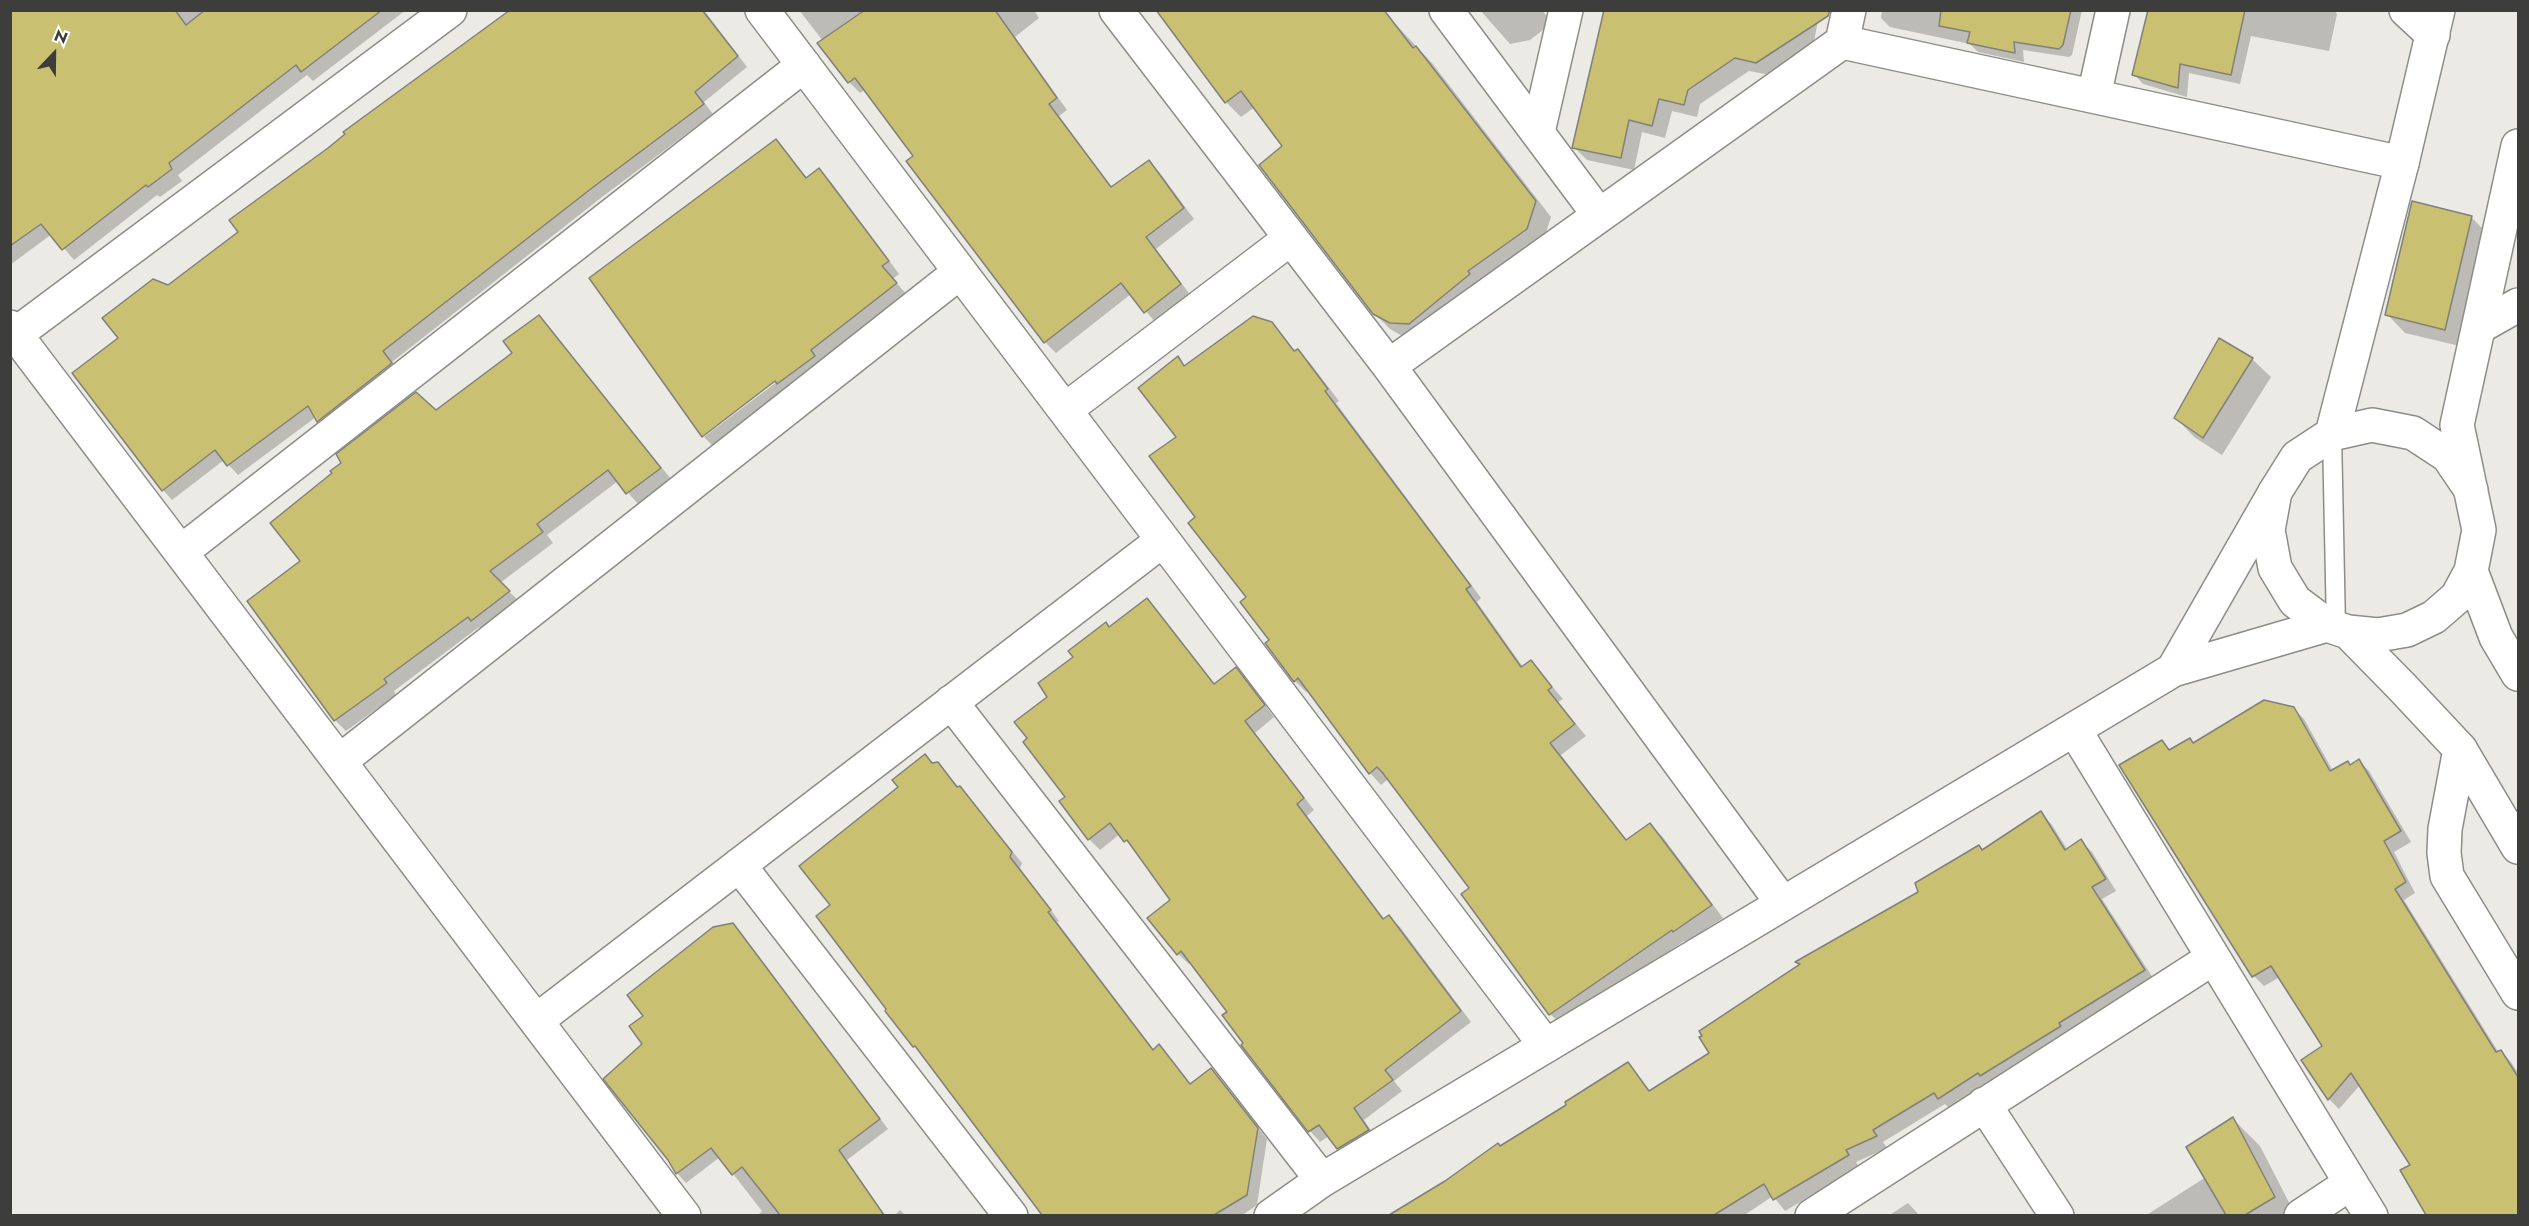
<!DOCTYPE html>
<style>
body{margin:0}
#map{position:relative;width:2529px;height:1226px;overflow:hidden;background:#ebeae4;font-family:Jost,sans-serif}
canvas{display:block}
.frame{position:absolute;inset:0;border:12px solid #3d3d3b;pointer-events:none}
.north{position:absolute;left:24px;top:24px;width:60px;height:60px;-webkit-text-stroke:4px #fffffe;paint-order:stroke;rotate:22deg;font-size:16px;font-weight:700;line-height:24px;text-align:center;color:#3d3d3b}
.north::after{content:'';display:block;margin:auto;width:21px;height:27px;background:#3d3d3b;clip-path:polygon(50% 0,100% 100%,50% 72%,0 100%)}
</style>
<div id="map">
<canvas width="2529" height="1226"></canvas>
<div class="frame"></div>
<div class="north">N</div>
</div>
<script>
const g = document.querySelector('canvas').getContext('2d');
g.lineJoin = 'round';
function fillPath(path, color) { g.fillStyle = color; g.fill(path, 'evenodd'); }
const shape = rows => new Path2D(rows.map(r => 'M' + r).join(''));
function trace(path, color, width, dash) { g.strokeStyle = color; g.lineWidth = width; g.lineCap = dash ? 'butt' : 'round'; g.setLineDash(dash || []); g.stroke(path); }
fillPath(shape([
 [10,10,406,10,313,81,307,75,178,175,182,181,160,197,157,195,74,260,52,234,10,265],
 [511,10,704,10,747,67,704,102,713,114,602,197,392,362,401,374,328,430,316,417,238,475,224,460,172,500,163,490,120,338,168,287,240,232,329,149],
 [799,10,1034,10,1039,18,1015,37,1067,110,1059,116,1112,188,1148,161,1160,173,1194,219,1156,249,1191,296,1156,323,1131,294,1056,353,1045,342,866,89,860,93,849,82,823,41],
 [1157,10,1386,14,1432,63,1551,217,1542,244,1406,338,1390,329,1374,313,1284,146,1255,107,1241,117,1226,102],
 [1480,10,1542,10,1552,23,1530,40,1510,44],
 [1604,10,1820,10,1813,47,1770,75,1749,71,1700,104,1697,117,1672,111,1665,138,1642,132,1634,170,1587,160,1574,147],
 [1882,10,2082,10,2072,55,2069,57,2023,50,2024,62,1978,52,1970,44,1890,27,1881,18],
 [2147,10,2334,10,2337,14,2329,51,2251,36,2240,84,2189,73,2187,97,2143,84,2134,74,2148,16],
 [776,141,808,179,819,170,831,182,899,274,893,279,908,296,715,448,704,437,782,378],
 [2413,202,2472,218,2490,236,2464,347,2405,333,2387,314],
 [539,317,671,479,638,504,618,481,547,535,553,543,500,583,520,602,483,630,479,627,394,691,396,695,346,731,335,720,302,561,436,412,514,353],
 [1271,323,1296,352,1298,351,1310,363,1339,401,1336,403,1481,598,1477,602,1523,667,1531,662,1563,699,1558,702,1586,736,1561,755,1627,841,1650,825,1662,836,1723,918,1686,942,1684,941,1562,1025,1550,1014,1471,888,1389,778,1381,785,1370,773,1309,690,1306,692,1295,681,1249,598,1197,518,1178,438,1177,358,1186,367],
 [2252,359,2271,377,2222,455,2194,437,2176,418],
 [1147,600,1215,685,1235,669,1246,680,1274,717,1255,733,1314,810,1307,816,1385,920,1389,917,1400,927,1471,1022,1394,1081,1402,1091,1364,1120,1378,1141,1349,1159,1329,1136,1320,1142,1310,1131,1243,1045,1245,1043,1229,1012,1191,962,1189,964,1178,954,1172,901,1136,852,1120,834,1100,850,1089,839,1067,797,1050,697,1075,657,1106,624,1110,628],
 [2293,708,2304,719,2333,771,2351,766,2359,761,2369,771,2411,842,2394,852,2415,893,2404,900,2499,1053,2501,1051,2511,1062,2518,1073,2518,1216,2422,1216,2426,1213,2412,1166,2360,1085,2339,1109,2329,1099,2304,1060,2324,1047,2280,977,2264,986,2254,976,2162,742,2171,751,2194,745],
 [925,756,933,764,937,764,969,798,1022,863,1020,868,1059,921,1057,922,1154,1050,1159,1046,1191,1085,1211,1070,1267,1139,1257,1205,1241,1216,1045,1216,888,1003,833,906,900,788],
 [2041,813,2052,825,2067,849,2081,841,2092,852,2116,891,2102,899,2155,981,1950,1109,1945,1104,1883,1142,1887,1148,1856,1162,1859,1167,1785,1211,1773,1196,1743,1216,1391,1216,1568,1106,1628,1064,1651,1092,1711,1054,1801,965,1798,962,1920,892,1979,847,1983,851],
 [732,925,742,934,888,1129,847,1160,885,1216,757,1216,762,1211,720,1157,686,1183,677,1173,669,1159,644,1044,645,1016],
 [2233,1119,2260,1146,2296,1216,2145,1216,2206,1177],
 [1908,1203,1920,1216,1888,1216],
 [900,1210,906,1216,894,1216]
]), '#0003');
const building = shape([
 [10,10,175,10,186,25,205,10,382,10,301,72,296,65,169,163,172,169,148,187,146,185,62,250,41,224,10,246,10,10],
 [510,10,702,10,738,56,695,92,704,104,592,188,383,351,392,363,317,422,308,406,227,466,215,450,162,491,72,373,118,338,102,318,153,279,168,285,238,232,229,220,328,148,345,134,343,132,510,10],
 [865,10,995,10,1057,98,1049,104,1111,187,1149,160,1184,208,1146,237,1181,284,1144,313,1121,283,1044,343,906,161,913,156,855,78,848,83,817,43,865,10],
 [1156,10,1384,10,1413,48,1416,46,1536,201,1527,229,1468,271,1470,274,1409,324,1390,323,1373,314,1259,165,1282,146,1241,91,1225,103,1156,10],
 [1604,10,1830,10,1828,16,1756,63,1735,58,1688,90,1684,105,1659,99,1652,126,1629,120,1621,158,1572,148,1604,10],
 [1941,10,2071,10,2063,45,2059,49,2014,42,2015,53,1967,43,1970,32,1939,26,1941,10],
 [2148,10,2245,10,2231,75,2180,64,2178,88,2132,75,2148,10],
 [776,139,806,178,819,168,889,261,882,266,897,283,811,350,815,356,777,384,775,381,702,437,589,278,776,139],
 [2412,201,2472,216,2445,330,2385,315,2412,201],
 [539,315,661,468,626,494,608,470,537,524,543,532,490,571,510,591,471,621,468,617,384,679,387,683,334,721,247,601,300,561,270,523,332,473,330,471,341,463,336,454,416,392,436,410,512,353,503,341,539,315],
 [1253,316,1272,322,1294,351,1298,349,1328,389,1325,391,1471,586,1466,589,1521,667,1531,660,1552,687,1548,690,1575,724,1550,743,1626,840,1650,823,1712,905,1673,932,1672,930,1549,1015,1461,894,1469,888,1382,772,1377,767,1369,774,1298,678,1294,682,1265,643,1269,640,1240,602,1246,597,1188,523,1195,517,1149,456,1176,437,1138,388,1178,356,1184,366,1253,316],
 [2219,338,2253,358,2203,438,2174,418,2219,338],
 [1147,598,1214,684,1236,667,1265,705,1245,721,1304,798,1297,804,1383,919,1389,915,1461,1011,1385,1070,1393,1080,1354,1108,1369,1130,1337,1149,1319,1125,1308,1132,1241,1045,1243,1043,1222,1015,1227,1012,1181,951,1177,955,1147,918,1170,900,1127,840,1124,842,1110,823,1088,840,1059,801,1065,797,1023,742,1027,738,1014,722,1047,697,1038,683,1073,657,1068,651,1106,622,1109,627,1147,598],
 [2264,700,2294,707,2330,771,2348,761,2350,765,2359,759,2401,831,2384,841,2406,882,2395,889,2496,1052,2501,1050,2518,1077,2518,1215,2426,1215,2400,1170,2410,1165,2351,1073,2328,1100,2301,1060,2322,1046,2271,966,2252,977,2119,765,2162,740,2169,750,2190,738,2193,743,2264,700],
 [925,754,932,763,938,762,957,787,960,786,1012,852,1010,857,1051,910,1048,912,1153,1050,1159,1044,1190,1084,1211,1068,1258,1128,1247,1195,1214,1215,1042,1215,915,1046,913,1047,885,1011,886,1009,816,916,830,905,799,866,898,787,892,780,925,754],
 [2041,811,2065,850,2081,839,2106,879,2092,887,2145,970,2059,1023,2061,1026,1980,1076,1978,1073,1938,1099,1934,1093,1873,1130,1877,1136,1846,1150,1849,1155,1773,1200,1764,1184,1714,1215,1389,1215,1445,1181,1498,1143,1500,1146,1566,1105,1565,1102,1628,1062,1649,1091,1709,1053,1699,1037,1702,1036,1699,1031,1800,964,1795,962,1918,892,1915,883,1979,845,1982,850,2041,811],
 [733,923,880,1119,839,1150,884,1215,780,1215,742,1167,732,1175,711,1148,676,1174,668,1160,603,1079,642,1044,629,1026,643,1016,627,995,713,927,733,923],
 [2233,1117,2275,1197,2245,1215,2226,1215,2186,1147,2233,1117]
]);
fillPath(building, '#c9c071');
trace(building, '#81807b', 1.5);
const service = shape([
 [2332,434,2336,628]
]);
const minor = shape([
 [762,10,1546,1046],
 [1116,10,1389,366,1783,904],
 [1446,10,1599,215],
 [2406,10,2433,35],
 [1842,42,2402,163],
 [2094,96,2113,10],
 [1538,132,1566,10],
 [10,327,684,1216],
 [2479,327,2518,305],
 [16,334,450,10],
 [1389,366,1842,42,1849,10],
 [1065,410,1291,238],
 [181,552,804,65],
 [2173,670,2274,494],
 [951,702,1322,1180],
 [2074,729,2371,1216],
 [2460,749,2445,829,2444,853,2447,876,2518,993],
 [340,761,960,272],
 [739,865,1011,1216],
 [536,1021,1163,540],
 [1984,1104,2057,1216],
 [1271,1216,1322,1180,2173,670,2327,625],
 [1812,1216,2213,958],
 [2301,1216,2351,1183]
]);
const tertiary = shape([
 [2332,434,2402,163,2438,10],
 [2471,490,2448,456,2413,433,2372,425,2332,434,2297,457,2275,492,2268,530,2275,568,2295,601,2327,625,2348,632,2378,635,2407,630,2434,617,2457,597,2471,571,2479,530,2457,425,2518,146],
 [2471,571,2496,637,2518,674],
 [2348,632,2402,687,2460,749,2518,847]
]);
trace(service, '#8d8d87', 21);
trace(minor, '#8d8d87', 36);
trace(tertiary, '#8d8d87', 36);
trace(service, '#fff', 18);
trace(minor, '#fff', 33);
trace(tertiary, '#fff', 33);
</script>
